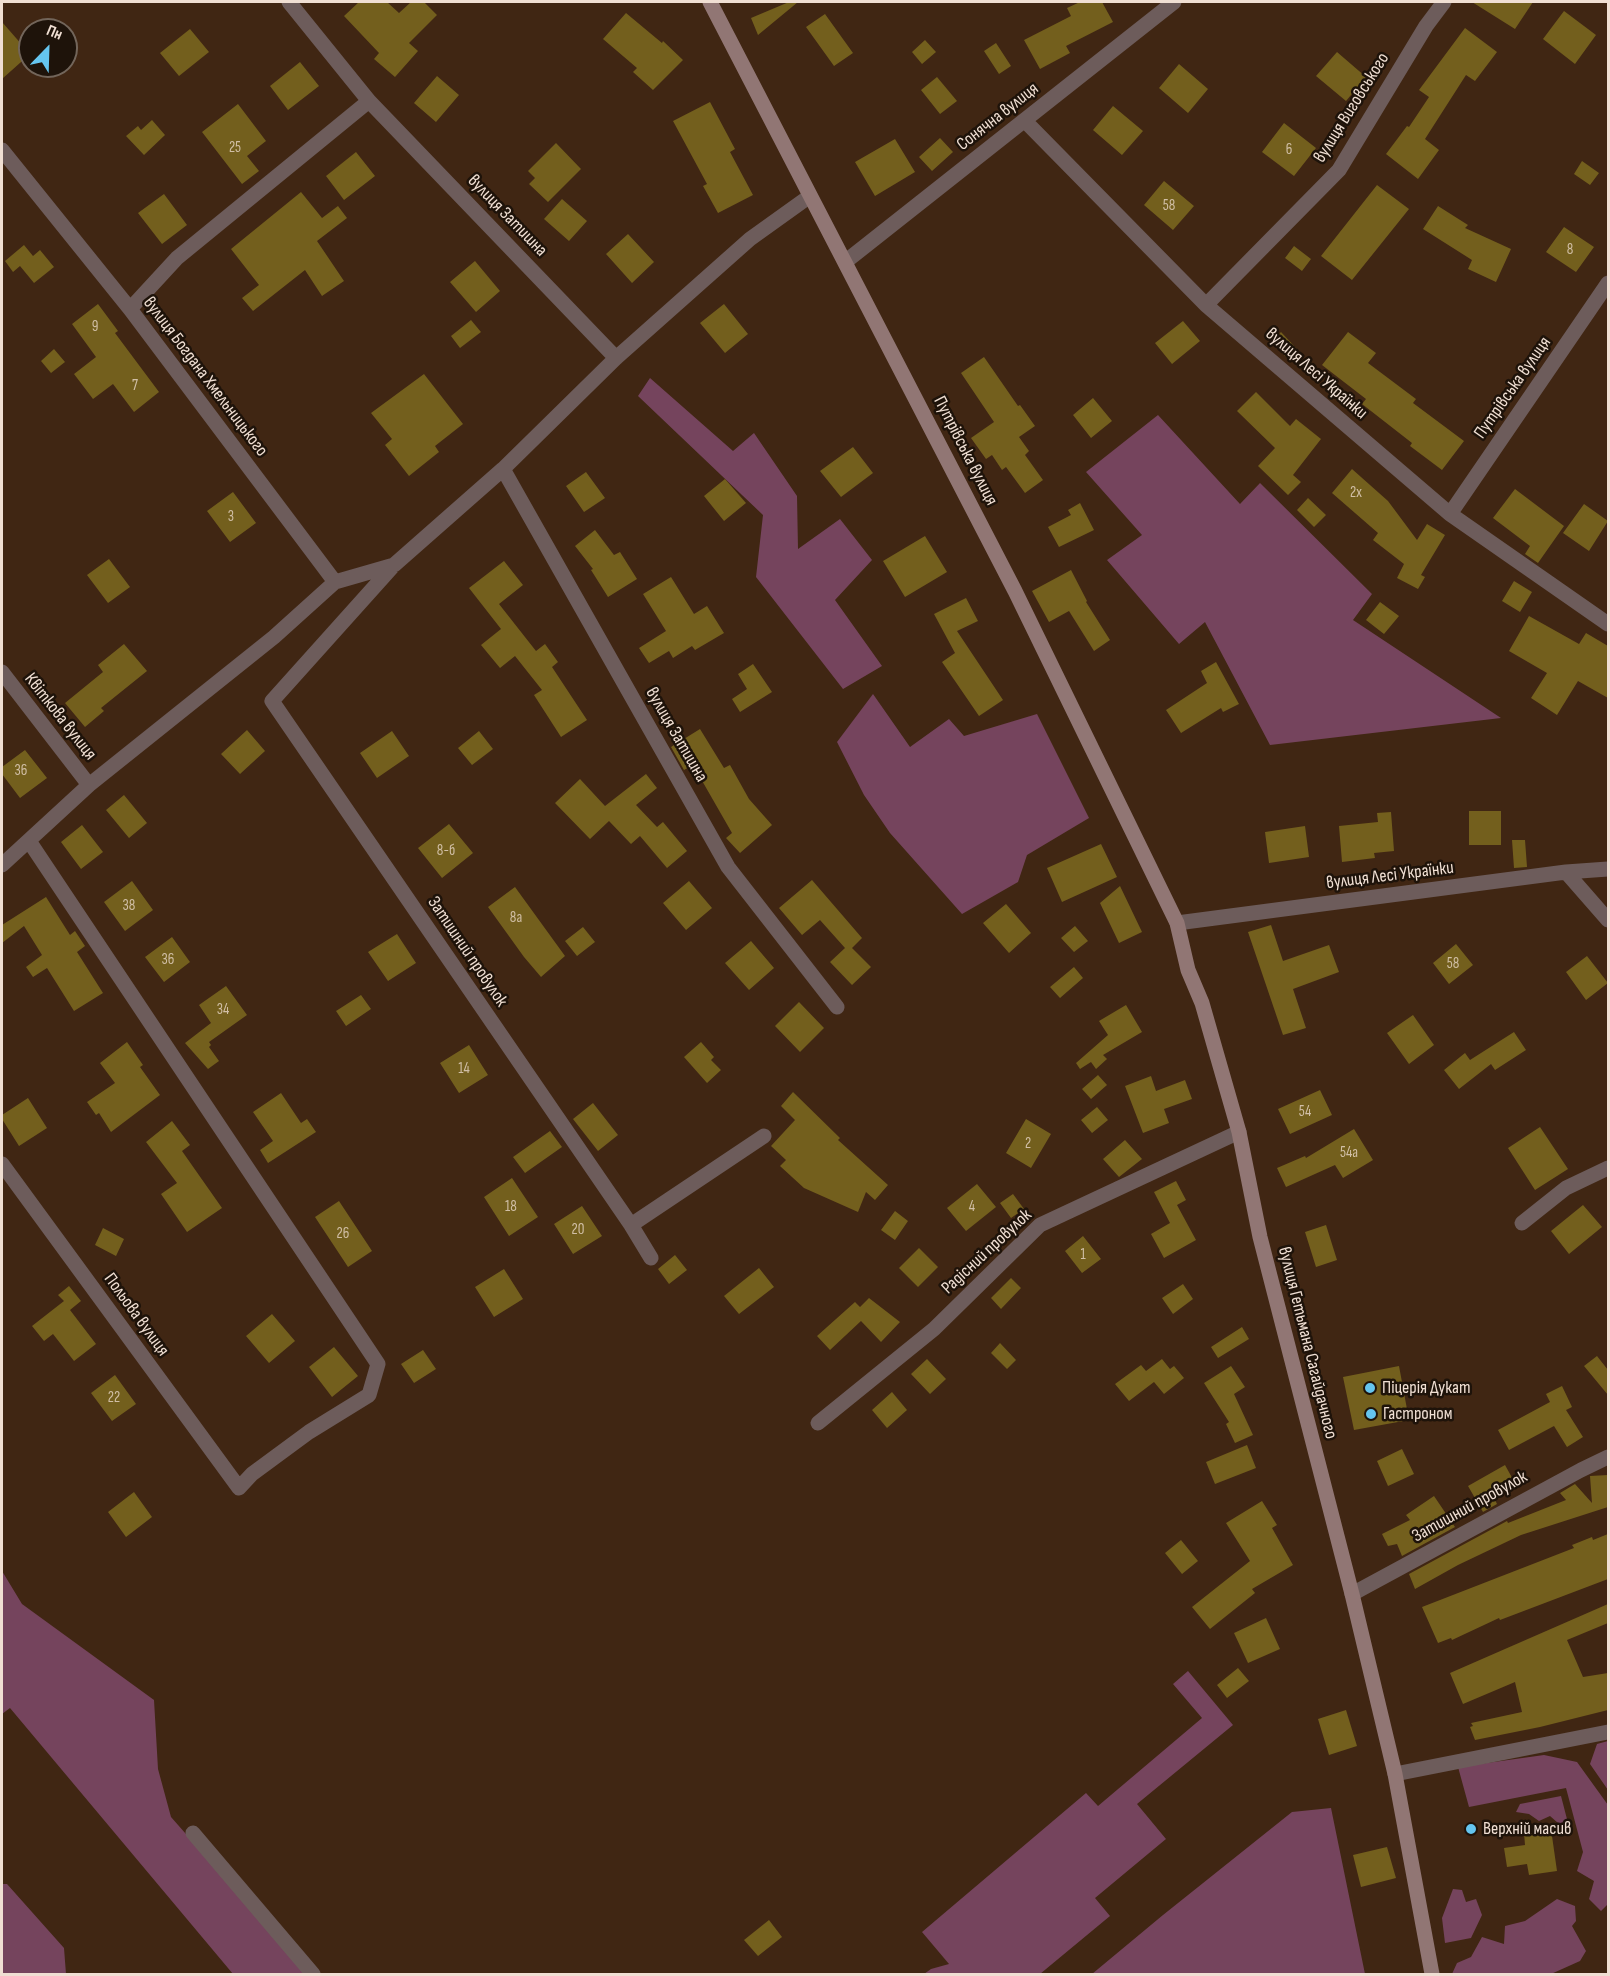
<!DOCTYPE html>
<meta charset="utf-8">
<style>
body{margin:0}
#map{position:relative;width:1610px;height:1976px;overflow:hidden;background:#402613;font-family:"Sofia Sans Condensed",sans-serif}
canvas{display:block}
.frame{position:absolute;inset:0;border:3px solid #f0dfd3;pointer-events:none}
.north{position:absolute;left:18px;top:18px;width:60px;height:60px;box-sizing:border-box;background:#1e130a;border:2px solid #72655a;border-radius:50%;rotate:23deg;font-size:16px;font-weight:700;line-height:24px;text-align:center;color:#f0dfd3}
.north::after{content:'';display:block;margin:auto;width:21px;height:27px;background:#65c5ef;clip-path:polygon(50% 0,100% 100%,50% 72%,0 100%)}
</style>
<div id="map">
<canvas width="1610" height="1976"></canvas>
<div class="frame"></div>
<div class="north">Пн</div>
</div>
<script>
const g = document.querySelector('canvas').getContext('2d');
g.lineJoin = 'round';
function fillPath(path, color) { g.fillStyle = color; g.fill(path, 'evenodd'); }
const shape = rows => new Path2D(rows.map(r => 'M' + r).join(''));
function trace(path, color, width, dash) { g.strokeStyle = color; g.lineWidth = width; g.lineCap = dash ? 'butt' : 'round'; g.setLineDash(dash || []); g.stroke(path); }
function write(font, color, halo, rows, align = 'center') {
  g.font = font + ' "Sofia Sans Condensed",sans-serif'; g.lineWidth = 5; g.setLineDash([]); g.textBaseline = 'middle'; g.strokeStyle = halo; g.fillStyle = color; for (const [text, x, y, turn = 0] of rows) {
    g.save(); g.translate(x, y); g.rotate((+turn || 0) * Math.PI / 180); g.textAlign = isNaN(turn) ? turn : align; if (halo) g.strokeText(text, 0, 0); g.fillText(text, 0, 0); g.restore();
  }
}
fillPath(shape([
 [650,378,733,451,754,433,797,496,798,549,840,519,872,560,835,600,882,666,843,689,756,577,763,515,638,396],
 [1158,415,1240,504,1260,483,1372,594,1353,620,1501,718,1270,745,1205,622,1179,644,1107,560,1142,535,1086,472],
 [873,694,910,747,949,719,964,736,1037,714,1089,818,1027,855,1018,882,962,914,890,833,864,795,837,742],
 [2,1571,22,1604,154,1700,158,1769,171,1817,309,1974,233,1974,10,1708,2,1714],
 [1188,1671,1233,1725,1137,1804,1166,1839,1095,1898,1110,1916,1040,1974,924,1974,931,1969,949,1964,922,1932,1086,1793,1098,1806,1202,1718,1173,1684],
 [1608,1741,1608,1790,1590,1764,1597,1744],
 [1544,1755,1577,1762,1608,1805,1608,1904,1601,1911,1589,1899,1594,1881,1577,1871,1583,1852,1566,1788,1469,1807,1458,1767],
 [1561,1796,1568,1823,1558,1823,1550,1816,1539,1821,1529,1814,1516,1812,1520,1804],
 [1331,1808,1365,1974,1092,1974,1163,1915,1292,1812],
 [2,1884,7,1884,64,1948,66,1974,2,1974],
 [1453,1889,1462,1890,1466,1902,1476,1899,1482,1915,1471,1938,1445,1943,1442,1918],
 [1557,1899,1575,1906,1576,1921,1572,1926,1586,1951,1580,1961,1551,1974,1452,1974,1457,1963,1471,1957,1482,1937,1504,1944,1505,1926,1525,1921]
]), '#75445d');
fillPath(shape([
 [359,2,387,2,399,13,411,2,424,2,437,15,409,43,418,51,395,77,374,59,379,53,344,16],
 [789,2,798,2,758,35,751,18],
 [1080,2,1102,2,1113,22,1066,46,1070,53,1040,69,1024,40,1071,16,1067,8],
 [1472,2,1533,2,1515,29],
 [1564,11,1596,35,1575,64,1543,39],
 [626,13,662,43,663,41,683,60,653,90,633,72,637,68,603,39],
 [825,14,853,53,834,66,806,27],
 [2,22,30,54,2,79],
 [1465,28,1497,52,1475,81,1466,75,1425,139,1439,150,1418,179,1386,154,1407,126,1409,127,1429,97,1419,90],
 [190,29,209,52,179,76,160,53],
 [925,40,936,52,922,64,912,52],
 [996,43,1011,66,999,74,984,51],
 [1337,52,1366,77,1346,101,1316,76],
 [300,62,319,86,288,110,270,86],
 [1179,64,1208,89,1188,113,1159,88],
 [437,76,459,95,436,122,414,103],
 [937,77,957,101,940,114,921,90],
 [710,102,735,149,730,152,753,195,718,213,703,186,707,184,673,121],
 [238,104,266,141,247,156,259,171,242,184,202,132],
 [1113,106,1143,131,1122,155,1093,130],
 [152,120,165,135,144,155,126,136,138,126,141,130],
 [1284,123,1316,148,1294,176,1262,152],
 [940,138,953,152,932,171,919,157],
 [895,139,915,172,875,196,855,162],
 [556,143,581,169,548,202,529,184,535,178,528,171],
 [356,152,375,176,344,200,326,176],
 [1582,161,1599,173,1590,185,1574,174],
 [1164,181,1194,206,1173,230,1144,205],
 [1377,185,1409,209,1352,280,1321,256],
 [301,192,322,218,338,206,347,218,317,241,344,281,322,296,305,270,253,311,242,298,259,285,231,249],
 [164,194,187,225,162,244,138,213],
 [562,199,587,221,569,241,544,219],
 [1438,206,1468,225,1465,228,1511,249,1496,282,1468,269,1472,260,1423,229],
 [1564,227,1594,247,1576,272,1546,252],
 [628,234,654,262,632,283,606,254],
 [24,245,33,256,40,250,54,267,34,283,20,266,13,272,5,261],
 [1294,246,1311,259,1302,271,1285,258],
 [475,261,500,291,476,312,450,282],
 [98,304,118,331,115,333,159,392,134,412,113,384,93,399,74,374,96,357,72,324],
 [724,304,748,334,725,353,700,323],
 [471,320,481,332,460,348,451,336],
 [1183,321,1200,341,1172,364,1155,343],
 [1281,332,1297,349,1288,359,1271,342],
 [1348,332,1376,353,1368,363,1416,399,1413,403,1464,441,1442,470,1410,446,1412,443,1362,404,1366,399,1322,365],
 [54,349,65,362,51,373,41,361],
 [984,357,1018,406,1020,405,1035,426,1019,437,1029,451,1025,455,1043,480,1025,493,1006,467,1002,470,992,455,986,459,971,438,994,422,961,373],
 [424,374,463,424,435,446,439,452,409,476,385,445,392,439,371,413],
 [1256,392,1290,426,1296,419,1321,439,1293,475,1301,482,1288,495,1258,466,1275,448,1237,411],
 [1093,398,1112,421,1091,438,1073,415],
 [853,447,873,473,841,497,820,471],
 [1352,469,1388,501,1417,540,1427,524,1445,535,1421,575,1425,577,1418,589,1397,578,1404,564,1373,540,1378,533,1332,493],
 [586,472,605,498,584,512,566,486],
 [725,479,746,503,724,521,704,496],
 [1515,489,1564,526,1538,563,1525,554,1530,546,1493,518],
 [233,492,256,523,230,542,207,511],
 [1308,498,1326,515,1314,527,1297,510],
 [1080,503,1094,530,1059,547,1048,527,1071,515,1068,510],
 [1584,504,1608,521,1589,551,1563,533],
 [595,530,614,555,620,552,637,579,608,597,591,570,593,569,575,546],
 [925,536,947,572,905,597,883,561],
 [109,559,130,587,108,603,87,575],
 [504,561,523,585,499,604,536,651,545,644,558,662,552,667,587,720,561,737,534,695,542,690,515,656,500,668,481,645,501,629,469,588],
 [1071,570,1087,601,1086,602,1110,640,1094,651,1069,611,1049,622,1032,591],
 [671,577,694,614,707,606,724,633,695,650,692,646,673,658,669,651,649,663,639,648,666,631,643,594],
 [1514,581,1532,592,1520,612,1502,601],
 [966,598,978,621,957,631,1003,700,979,716,942,662,955,653,934,614],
 [1380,602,1399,616,1384,634,1366,620],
 [1529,616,1579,644,1586,633,1608,646,1608,698,1578,681,1557,715,1531,698,1547,673,1509,651],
 [124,644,147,671,101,708,104,711,85,727,65,703,103,672,98,665],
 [1216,662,1239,704,1223,712,1221,708,1181,733,1166,710,1207,683,1201,671],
 [753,664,772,692,740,712,732,699,747,689,738,674],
 [700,729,724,768,730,765,749,799,772,825,740,853,726,838,732,833,693,765,684,770,671,747],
 [247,730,265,751,240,774,221,754],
 [392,731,409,756,377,778,360,753],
 [479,731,493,749,472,765,458,748],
 [25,750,47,778,20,798,2,774,2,767],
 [646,774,657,788,636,805,657,827,663,822,687,851,667,868,640,836,631,844,609,821,590,839,555,803,580,779,605,806],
 [124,795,147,823,129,838,106,810],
 [1469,811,1501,811,1501,845,1469,845],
 [1391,812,1394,851,1374,853,1375,858,1342,862,1339,826,1378,822,1377,813],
 [449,824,473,853,442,878,418,848],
 [82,825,103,852,81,869,61,842],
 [1305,826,1309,857,1269,863,1265,832],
 [1512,840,1525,840,1527,867,1514,868],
 [1101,844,1117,877,1062,902,1047,868],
 [812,880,862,938,852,948,871,967,852,985,830,962,845,948,820,920,802,935,779,908],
 [132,881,153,910,125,931,104,902],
 [689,881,712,908,686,930,663,903],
 [1120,886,1142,932,1119,943,1100,903],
 [515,887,565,956,541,977,524,957,488,907],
 [46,897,70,935,75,931,85,946,77,952,103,993,74,1011,47,968,33,977,26,967,42,955,24,926,2,943,2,925],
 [1006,904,1031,933,1009,953,983,923],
 [1271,925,1283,961,1329,945,1339,972,1293,989,1306,1028,1283,1035,1248,932],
 [1075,926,1088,941,1074,952,1061,938],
 [583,927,595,942,577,956,565,941],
 [397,934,416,963,388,981,368,952],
 [172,937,190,962,164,982,145,957],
 [751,941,774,968,749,990,725,963],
 [1456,944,1473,965,1449,984,1433,963],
 [1587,956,1608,983,1586,1000,1566,972],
 [1074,967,1083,978,1060,998,1050,987],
 [226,986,247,1015,209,1042,211,1045,209,1047,219,1061,208,1069,185,1043,211,1023,199,1005],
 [361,995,371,1009,346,1026,336,1011],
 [799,1002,824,1028,800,1052,775,1026],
 [1126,1005,1142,1032,1103,1055,1107,1059,1096,1069,1091,1062,1080,1069,1076,1063,1108,1035,1099,1021],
 [1413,1015,1434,1045,1409,1064,1387,1033],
 [1514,1032,1526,1050,1495,1070,1491,1064,1459,1089,1444,1070,1465,1053,1470,1060],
 [127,1042,143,1065,140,1067,160,1095,111,1132,99,1113,96,1115,87,1102,115,1083,100,1063],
 [701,1042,714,1057,711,1060,721,1070,707,1083,684,1057],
 [469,1045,488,1075,459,1093,440,1063],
 [1098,1075,1107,1085,1091,1099,1082,1089],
 [1151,1076,1156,1091,1185,1080,1192,1099,1164,1109,1169,1123,1143,1133,1125,1086],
 [1320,1090,1332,1115,1290,1134,1278,1109],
 [793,1092,840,1138,838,1140,888,1185,875,1200,866,1192,858,1212,804,1188,780,1166,786,1160,771,1146,795,1120,781,1106],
 [281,1093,301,1123,307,1119,316,1132,268,1163,260,1150,273,1141,253,1112],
 [28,1098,47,1128,19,1146,2,1119,2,1115],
 [593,1103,618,1135,598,1151,573,1119],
 [1097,1107,1108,1120,1092,1133,1081,1120],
 [1026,1119,1051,1134,1031,1168,1006,1153],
 [172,1121,190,1145,182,1151,222,1208,187,1232,161,1194,177,1183,146,1142],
 [1540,1127,1568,1169,1535,1190,1508,1148],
 [1354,1129,1373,1160,1343,1178,1335,1165,1286,1187,1277,1168,1305,1156,1306,1158],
 [550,1131,562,1147,525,1173,513,1157],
 [1125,1140,1142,1159,1119,1177,1103,1159],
 [512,1178,538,1217,509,1236,484,1197],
 [1176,1181,1186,1200,1177,1205,1196,1240,1164,1258,1151,1234,1170,1223,1154,1192],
 [977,1184,996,1207,966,1231,947,1208],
 [1013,1194,1024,1209,1011,1218,1000,1203],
 [339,1201,372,1251,348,1267,315,1217],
 [1583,1205,1602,1227,1569,1254,1551,1231],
 [582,1206,602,1236,573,1254,554,1224],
 [895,1211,908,1221,895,1240,881,1230],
 [1326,1225,1337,1260,1316,1267,1305,1232],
 [103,1228,124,1239,116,1256,95,1245],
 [1083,1236,1101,1259,1082,1273,1065,1251],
 [919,1248,938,1267,918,1287,899,1268],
 [675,1255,687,1270,669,1284,658,1269],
 [759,1268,774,1287,739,1314,724,1296],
 [504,1269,523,1299,494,1317,475,1287],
 [1011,1278,1021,1288,1001,1309,991,1298],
 [1183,1284,1193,1299,1173,1314,1162,1298],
 [69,1286,81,1301,70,1310,96,1344,74,1361,53,1334,44,1341,32,1326,64,1301,58,1295],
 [869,1298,900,1322,881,1342,861,1321,830,1350,817,1336,855,1302,860,1307],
 [272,1314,295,1341,269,1363,246,1336],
 [1242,1327,1249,1339,1218,1358,1211,1347],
 [1000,1343,1016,1360,1007,1369,991,1353],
 [334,1347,358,1376,332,1397,309,1367],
 [423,1350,436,1369,414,1383,401,1364],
 [1597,1356,1608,1370,1608,1395,1584,1366],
 [927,1359,946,1379,930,1394,911,1374],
 [1162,1359,1170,1369,1174,1366,1184,1378,1164,1394,1154,1382,1129,1401,1115,1384,1141,1365,1146,1371],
 [1231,1366,1245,1387,1234,1394,1253,1435,1235,1443,1226,1424,1229,1422,1204,1383],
 [1399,1366,1409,1420,1354,1430,1343,1377],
 [115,1375,136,1404,112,1421,91,1393],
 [1562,1386,1572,1407,1566,1410,1583,1437,1567,1447,1554,1426,1509,1450,1498,1430,1550,1402,1546,1394],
 [892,1392,907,1410,887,1428,872,1410],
 [1247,1445,1256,1468,1215,1484,1206,1462],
 [1402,1449,1414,1474,1388,1486,1377,1461],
 [1505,1465,1515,1483,1493,1496,1497,1504,1483,1512,1468,1486],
 [1608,1475,1608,1507,1521,1535,1458,1565,1415,1589,1409,1574,1507,1521,1508,1523,1566,1500,1560,1493,1575,1484,1592,1503,1590,1476],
 [134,1492,152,1517,126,1537,108,1512],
 [1434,1496,1455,1527,1402,1556,1397,1544,1388,1546,1382,1534,1410,1520,1406,1515],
 [1262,1501,1277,1525,1272,1528,1293,1565,1252,1589,1255,1593,1210,1629,1192,1607,1250,1561,1226,1523],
 [1608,1534,1608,1579,1500,1620,1499,1618,1452,1640,1451,1638,1438,1643,1422,1607,1574,1548,1572,1545,1592,1537,1593,1540],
 [1181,1540,1198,1561,1182,1574,1165,1553],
 [1608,1604,1608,1623,1567,1640,1583,1677,1608,1673,1608,1710,1540,1727,1475,1740,1470,1727,1473,1726,1471,1723,1522,1712,1515,1682,1463,1704,1450,1673],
 [1266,1618,1280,1649,1248,1663,1234,1633],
 [1238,1668,1249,1681,1227,1698,1217,1685],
 [1346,1710,1357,1746,1329,1755,1318,1719],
 [1551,1829,1557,1871,1529,1875,1527,1864,1507,1867,1504,1848,1525,1845,1524,1833],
 [1387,1847,1396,1878,1361,1887,1353,1855],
 [769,1920,782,1937,758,1956,744,1940]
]), '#735f1d');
trace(shape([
 [289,2,369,101,616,358],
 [1025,121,1206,305,1450,514,1608,624],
 [2,150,130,309,335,582,394,565],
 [845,262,1174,2],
 [1206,305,1339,170,1426,26,1444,2],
 [130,309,177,258,369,101],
 [503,469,728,867,837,1007],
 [1450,514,1608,283],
 [2,672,89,785],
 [2,865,89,785,274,637,335,582],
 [1566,872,1608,920],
 [1177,923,1566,872,1608,869],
 [2,1164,239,1488,252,1474,309,1432,369,1395,378,1364,29,841],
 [1522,1223,1566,1188,1608,1168],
 [631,1225,272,701,394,565,503,469,616,358,750,239,810,196],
 [651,1258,631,1225,764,1136],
 [818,1423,934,1329,1040,1225,1239,1132],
 [1352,1594,1581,1470,1608,1457],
 [1395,1774,1608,1732],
 [193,1833,313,1974]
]), '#6d5c5b', 15);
trace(shape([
 [710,2,1015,591,1177,923,1188,970,1202,1003,1239,1132,1260,1237,1352,1594,1395,1774,1432,1974]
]), '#917674', 15);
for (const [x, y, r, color] of [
 [1370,1388,6,"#65c5ef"],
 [1371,1414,6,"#65c5ef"],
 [1471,1829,6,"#65c5ef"]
]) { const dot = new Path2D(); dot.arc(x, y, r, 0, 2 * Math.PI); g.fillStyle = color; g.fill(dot); trace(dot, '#1e130a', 2); }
write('15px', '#d1bfa6', null, [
 ["25",235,148],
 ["6",1289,150],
 ["58",1169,206],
 ["8",1570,250],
 ["9",95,327],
 ["7",135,386],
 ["2х",1356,493],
 ["3",231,517],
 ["36",21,771],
 ["8-б",446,851],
 ["38",129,906],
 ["8а",516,918],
 ["36",168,960],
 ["58",1453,964],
 ["34",223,1010],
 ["14",464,1069],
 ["54",1305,1112],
 ["2",1028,1144],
 ["54а",1349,1153],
 ["18",511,1207],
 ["4",972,1207],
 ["20",578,1230],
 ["26",343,1234],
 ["1",1083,1255],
 ["22",114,1398]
]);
write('18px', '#f0dfd3', '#1e130a', [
 ["вулиця Виговського",1352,108,-58],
 ["Сонячна вулиця",998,117,-38],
 ["вулиця Затишна",507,216,46],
 ["вулиця Лесі Українки",1316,374,41],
 ["вулиця Богдана Хмельницького",205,377,53],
 ["Путрівська вулиця",1513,388,-55],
 ["Путрівська вулиця",965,451,63],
 ["Квіткова вулиця",60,717,52],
 ["вулиця Затишна",676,735,60],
 ["вулиця Лесі Українки",1390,876,-7],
 ["Затишний провулок",467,952,56],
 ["Радісний провулок",987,1252,-43],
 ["Польова вулиця",136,1315,54],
 ["вулиця Гетьмана Сагайдачного",1307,1343,76],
 ["Затишний провулок",1470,1507,-29]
]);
write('18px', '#f0dfd3', '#1e130a', [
 ["Піцерія Дукат",1382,1388],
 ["Гастроном",1383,1414],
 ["Верхній масив",1483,1829]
], 'left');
</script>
